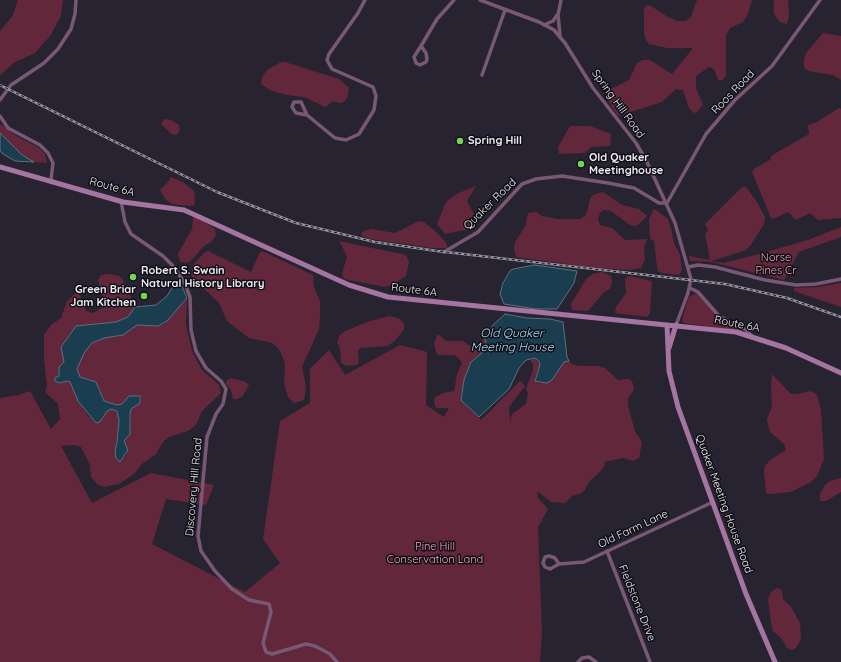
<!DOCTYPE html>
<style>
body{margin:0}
canvas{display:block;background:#272331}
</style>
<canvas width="841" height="662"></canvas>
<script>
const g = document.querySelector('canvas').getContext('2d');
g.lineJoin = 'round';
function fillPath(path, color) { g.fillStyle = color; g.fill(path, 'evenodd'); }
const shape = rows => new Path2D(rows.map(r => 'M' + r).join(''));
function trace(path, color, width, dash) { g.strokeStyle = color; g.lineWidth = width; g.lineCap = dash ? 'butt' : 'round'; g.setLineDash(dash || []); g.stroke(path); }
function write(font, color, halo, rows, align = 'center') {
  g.font = font + ' Quicksand,sans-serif'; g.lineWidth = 3; g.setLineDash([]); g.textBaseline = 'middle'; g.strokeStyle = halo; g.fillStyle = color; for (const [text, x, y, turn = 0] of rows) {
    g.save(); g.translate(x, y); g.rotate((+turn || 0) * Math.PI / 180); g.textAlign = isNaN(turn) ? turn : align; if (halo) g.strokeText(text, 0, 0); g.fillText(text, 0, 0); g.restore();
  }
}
fillPath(shape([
 [18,0,63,0,61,16,50,36,35,53,15,62,0,75,0,31,13,15],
 [697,0,752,0,748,14,743,22,730,28,726,36,726,76,722,80,718,80,714,69,709,67,696,76,696,88,703,105,697,112,694,113,689,108,683,90,676,89,662,102,618,116,607,99,607,93,609,90,629,80,637,63,643,60,650,60,672,74,693,48,667,48,649,44,646,40,644,33,644,9,647,5,651,6,668,17,677,21,686,21,691,17],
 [774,0,788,0,789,15,787,24,780,22,774,14],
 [823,33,841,36,841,80,833,75,808,71,804,67,804,59,806,53],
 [281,62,285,62,339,79,349,88,347,98,344,102,339,103,333,101,325,107,304,97,286,95,270,90,261,84,262,77,267,70],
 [839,108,841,109,841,218,818,220,810,213,796,220,788,212,773,219,771,218,752,172,755,168,770,160,771,156,809,134,808,125,817,122],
 [164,119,171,120,179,125,180,129,178,134,173,135,166,129,161,124],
 [0,124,18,137,38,147,45,154,47,163,34,162,22,156,0,133],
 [570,126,590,126,611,134,610,146,591,147,585,153,559,154,558,147],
 [170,177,183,182,194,191,195,202,194,205,189,206,172,204,166,200,160,190,169,181],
 [476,186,467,201,477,220,476,224,469,229,445,234,437,224,446,202,456,194],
 [742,187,746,187,757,202,765,217,764,224,750,246,744,251,711,261,724,263,759,254,808,240,841,227,841,237,799,252,784,280,711,262,690,261,689,256,710,260,705,234,708,230,705,224],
 [603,192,622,205,639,209,647,216,638,225,634,226,630,225,611,211,603,210,600,213,598,219,600,225,612,228,625,240,647,239,644,247,645,259,641,268,630,270,595,268,516,257,514,248,515,242,525,227,528,213,536,212,542,216,557,219,580,219,585,216,587,212,590,199,593,195],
 [655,209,668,219,671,228,674,243,680,255,682,270,679,275,662,273,658,271,657,267,654,241,650,239,649,219,653,210],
 [195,217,211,226,215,229,216,235,211,242,204,246,190,262,184,263,180,261,178,254,192,229,193,218],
 [419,221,424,222,435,231,445,241,448,248,432,248,371,239,362,236,361,234,364,231,371,229,395,233],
 [339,241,406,255,409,262,406,276,394,284,385,287,344,279,342,274,347,256],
 [208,251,251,272,260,252,262,251,313,275,314,287,320,301,320,317,319,329,302,367,306,386,304,400,294,403,288,397,284,383,285,363,279,349,272,343,249,338,227,321,219,303,193,278,191,275,193,265,204,253],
 [602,272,611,276,612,283,610,289,604,292,588,311,572,310,571,304,586,279,593,274],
 [111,274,119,276,123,280,135,307,128,317,116,322,93,324,72,331,66,339,64,362,58,370,58,377,59,383,68,381,71,383,78,401,89,417,103,418,107,411,111,409,117,411,119,420,116,446,120,462,127,454,127,448,124,441,130,434,131,409,140,403,141,398,139,395,122,404,117,405,110,403,104,401,96,382,80,377,77,369,84,353,92,343,104,338,120,336,137,325,158,326,164,324,187,298,186,325,192,351,202,370,219,385,221,393,202,411,196,425,188,431,169,437,163,442,156,454,142,464,134,474,119,484,104,487,97,484,91,477,90,465,81,447,74,445,61,446,92,503,151,473,214,485,206,505,166,499,152,544,245,592,280,563,263,539,280,421,310,403,310,369,329,350,345,375,400,345,427,352,426,405,444,417,449,408,437,408,435,406,434,398,443,393,454,391,457,374,462,363,459,358,454,355,438,355,436,352,434,343,438,334,446,341,463,341,470,346,477,345,485,338,486,343,484,351,471,362,461,394,461,400,481,420,520,381,525,386,509,407,510,422,512,414,526,404,528,394,526,389,533,370,533,364,530,360,535,358,540,365,535,378,537,382,547,383,552,380,564,362,569,361,572,364,578,366,598,366,605,368,618,380,628,379,632,381,634,389,628,399,628,406,635,431,642,442,639,458,633,461,623,458,604,462,605,465,601,471,589,482,585,490,580,494,572,496,565,503,551,502,537,491,538,498,548,509,538,527,542,632,540,662,0,662,0,398,19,395,30,391,51,429,60,419,58,404,45,392,47,387,44,359,44,335,51,325,61,318,67,301,76,293,80,295,86,311,93,313,100,309,103,304,103,296,98,280,101,275],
 [630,276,652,281,650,313,647,317,615,313,616,307,626,293,625,278],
 [841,283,841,307,794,291,794,288,817,287],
 [696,293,722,320,743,331,683,323,682,319,689,297],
 [389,316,398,318,404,323,404,329,395,341,387,346,360,348,358,351,359,362,357,365,347,366,341,363,340,348,337,342,340,335,345,331,367,322],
 [772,374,791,394,797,394,811,391,817,395,821,410,824,459,817,476,811,482,791,492,770,494,766,493,764,472,765,466,770,460,786,450,784,444,770,432,768,425,767,419,772,406,771,385],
 [231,378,246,382,249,385,243,396,237,399,233,399,231,390,226,384,227,380],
 [841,478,841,492,826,501,820,501,820,494,825,485,830,481],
 [777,588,782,590,783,599,791,607,800,623,801,639,796,648,792,650,787,648,782,639,774,632,772,629,768,599,771,592]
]), '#62273a');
const water = shape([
 [0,133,22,155,34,162,15,161,3,154,0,151,0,133],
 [535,265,577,271,574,283,557,309,536,309,504,304,500,294,503,283,510,271,513,269,535,265],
 [175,283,181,284,187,298,167,321,158,326,137,325,123,335,104,338,92,343,84,353,77,369,80,377,96,382,104,401,110,403,117,405,122,404,129,396,140,396,140,403,131,409,130,414,130,434,124,441,128,450,120,462,116,458,115,451,117,442,119,420,117,411,111,409,107,411,100,422,96,423,78,401,70,382,66,381,59,383,55,381,55,378,59,376,59,367,64,362,61,347,76,326,116,322,128,317,135,307,156,305,167,296,175,283],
 [505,314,527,318,550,319,563,322,567,357,569,361,564,362,552,380,547,383,535,381,540,365,539,361,535,358,526,360,519,368,509,389,479,417,461,400,464,380,471,362,484,351,486,343,485,338,493,325,505,314]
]);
fillPath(water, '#1b3d50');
trace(water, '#5a7181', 1);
trace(shape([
 [480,0,539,22,554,30,565,43,593,88,636,143,647,162,675,223,691,279,688,293,676,325],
 [544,25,553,21,557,15],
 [560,35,558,15,561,0],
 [421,46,437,19,454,0],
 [421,46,426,53,427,59,426,62,420,65,416,63,414,57,421,46],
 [482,75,505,10],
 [0,100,11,85,44,63,58,49,71,29,75,14,76,0],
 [307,115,301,102,294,102,292,107,296,113,307,115,335,138,346,140,359,134,374,110,376,96,373,87,332,69,327,60,329,54,358,13,365,0],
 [0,116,8,128,40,145,48,153,53,163,51,180],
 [121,201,125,222,131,234,163,256,174,267,185,284,190,297,191,330,196,351,206,368,221,381,226,389,223,404,216,414,207,437,198,536,201,551,215,571,232,589,249,600,269,604,271,612,263,643,266,652,272,654,306,644,315,646,330,654,337,662],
 [444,252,478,232,522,184,536,179,562,176,608,183,634,188,659,203,667,203,706,134,735,100,772,66,820,0],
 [688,267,698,265,715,267,765,280,796,285,816,284,841,279],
 [690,288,698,292,719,316,745,329,752,336],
 [607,551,650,662],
 [549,556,555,558,559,564,550,569,545,567,543,563,545,557,549,556],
 [559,564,584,562,713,502],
 [578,662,582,658,589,657,596,662]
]), '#785874', 3.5);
trace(shape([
 [0,167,123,202,184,210,349,285,388,297,736,332,786,348,841,373],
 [667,325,669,371,678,407,746,594,775,662],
 [669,348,676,325]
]), '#a674a1', 5);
const rail = shape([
 [0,85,217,192,296,223,375,242,437,251,725,284,787,298,841,317]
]);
trace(rail, '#9794a0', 2.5);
trace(rail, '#0f0e14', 1, [3]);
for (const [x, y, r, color] of [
 [460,141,4,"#77d259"],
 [581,164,4,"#77d259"],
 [133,277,4,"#77d259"],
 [144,296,4,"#77d259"]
]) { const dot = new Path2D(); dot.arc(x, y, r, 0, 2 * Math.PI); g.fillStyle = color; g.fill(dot); trace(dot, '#0f0e14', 1.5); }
write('11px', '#edeaf4', '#0f0e14', [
 ["Roos Road",733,92,-46],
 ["Spring Hill Road",618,104,54],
 ["Route 6A",112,187,15],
 ["Quaker Road",490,204,-44],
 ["Route 6A",414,290,7],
 ["Route 6A",737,324,11],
 ["Discovery Hill Road",194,487,-85],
 ["Quaker Meeting House Road",724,504,70],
 ["Old Farm Lane",633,529,-25],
 ["Fieldstone Drive",637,603,68]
]);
write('bold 11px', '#edeaf4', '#0f0e14', [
 ["Spring Hill",468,141],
 ["Old Quaker",589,158],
 ["Meetinghouse",589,171],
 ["Robert S. Swain",141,271],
 ["Natural History Library",141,284],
 ["Green Briar",136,290,"right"],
 ["Jam Kitchen",136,303,"right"]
], 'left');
write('11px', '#f3a6ba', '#0f0e14', [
 ["Norse",776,258],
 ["Pines Cr",776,271],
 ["Pine Hill",435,547],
 ["Conservation Land",435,560]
]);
write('italic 12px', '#aadaf6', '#0f0e14', [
 ["Old Quaker",512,333],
 ["Meeting House",512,347]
]);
</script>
